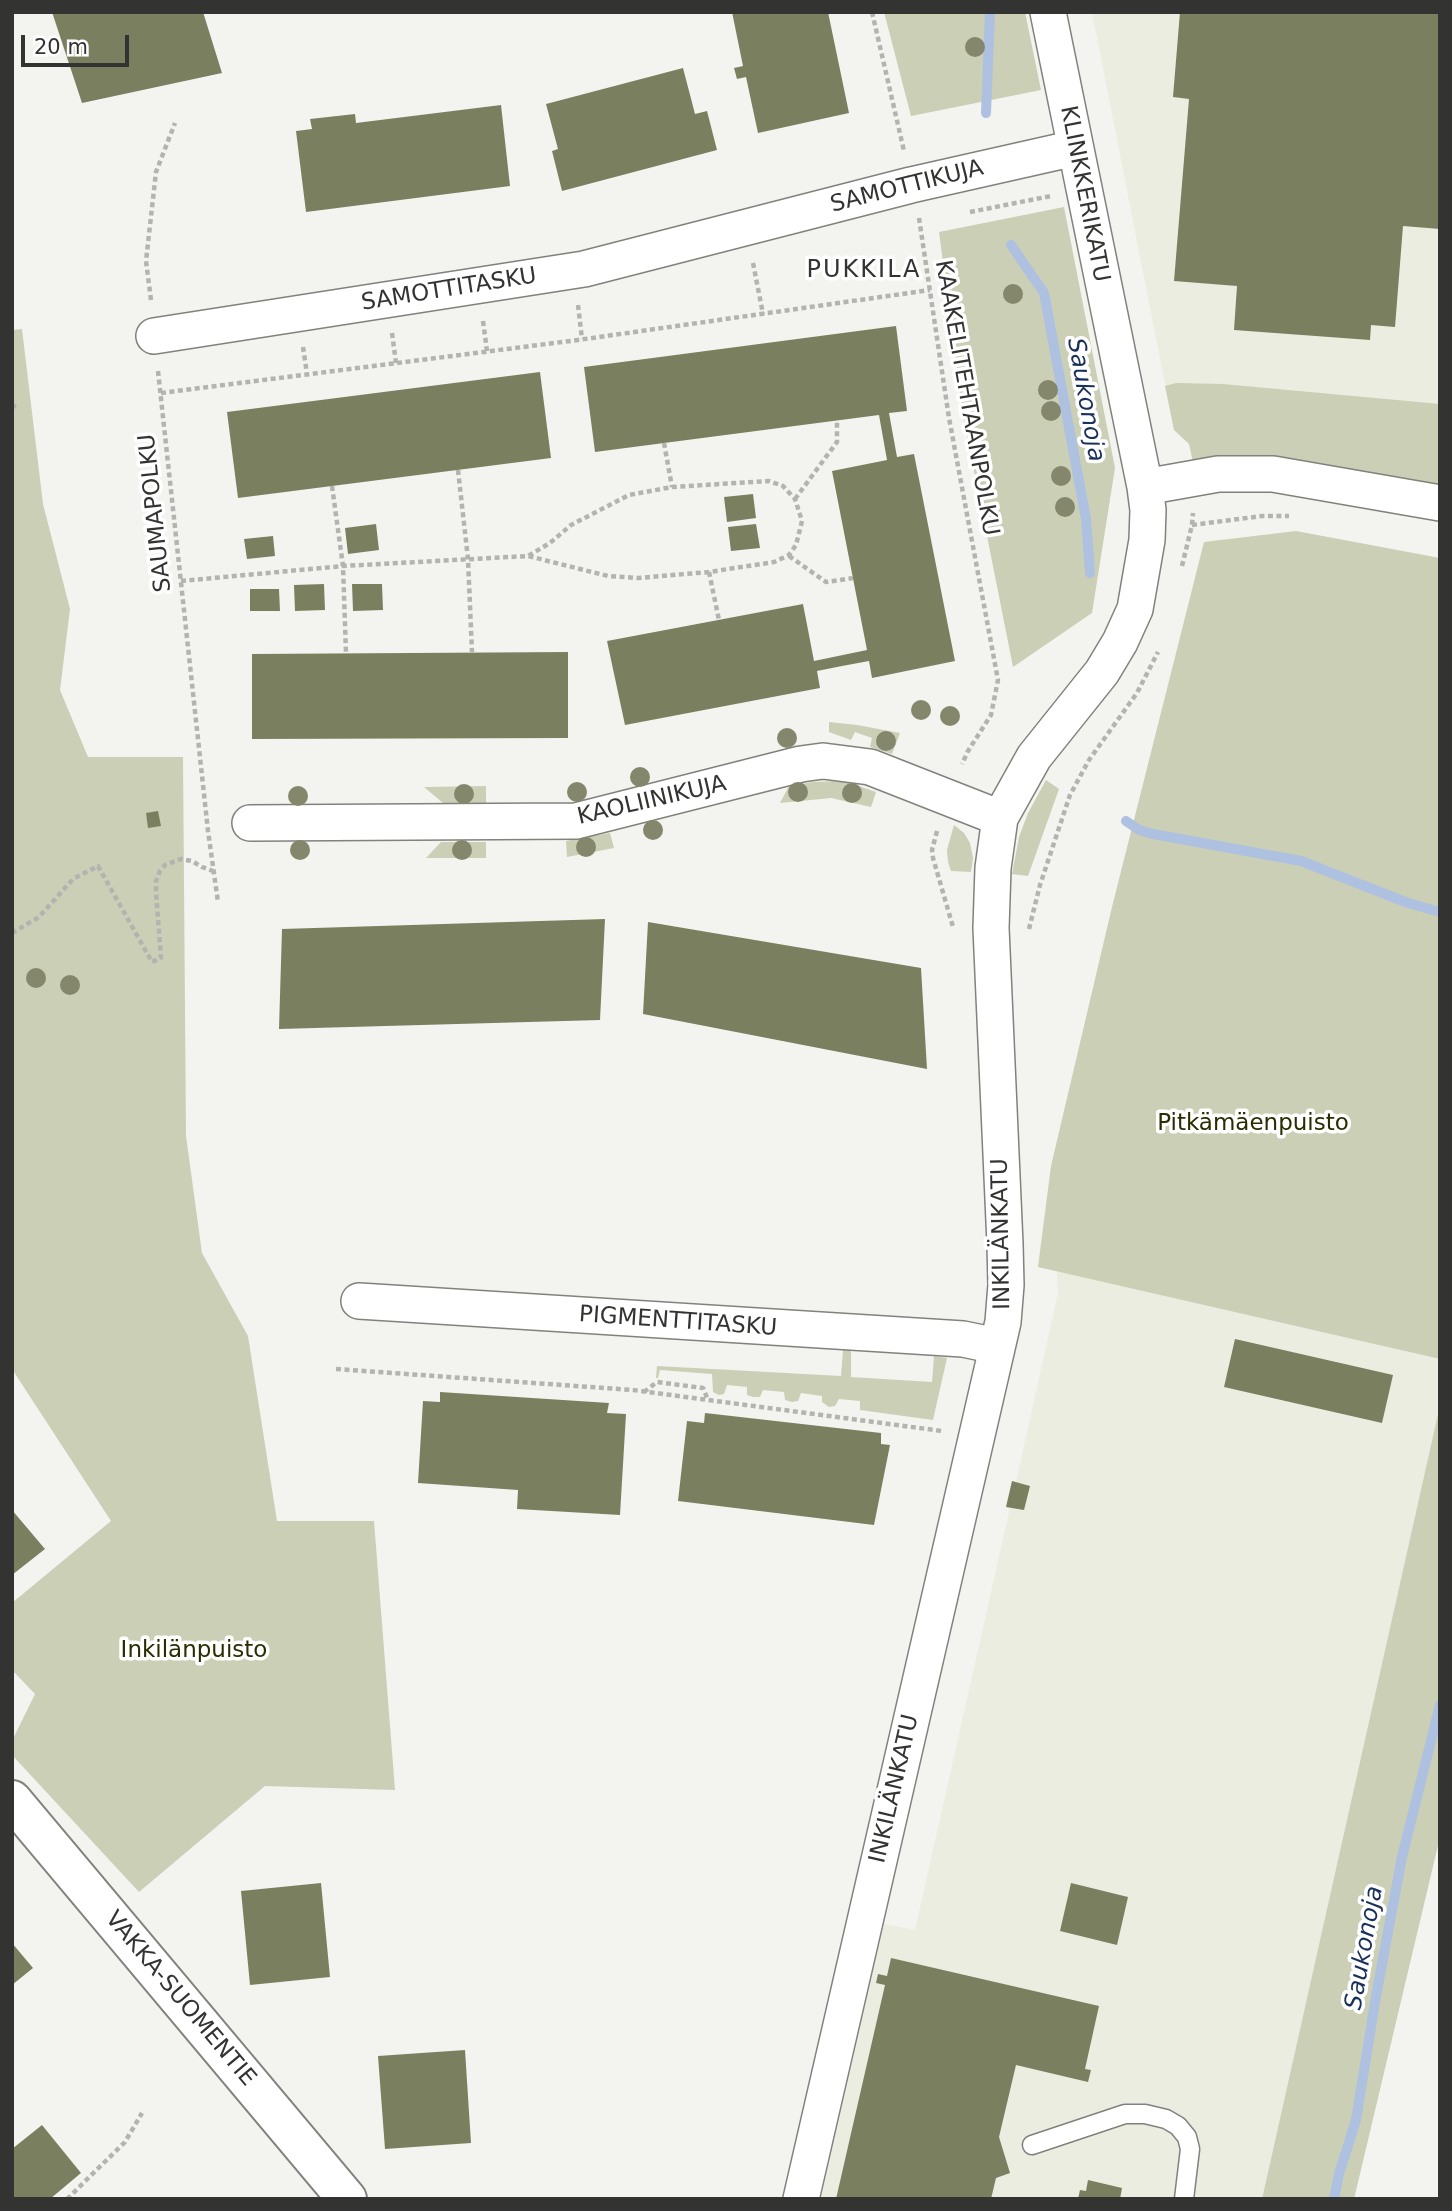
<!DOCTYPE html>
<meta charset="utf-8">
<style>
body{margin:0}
#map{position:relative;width:1452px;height:2211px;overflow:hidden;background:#f3f4ef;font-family:"DejaVu Sans",sans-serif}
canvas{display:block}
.frame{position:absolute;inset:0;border:14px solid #333331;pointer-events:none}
.scale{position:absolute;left:21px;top:35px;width:108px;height:32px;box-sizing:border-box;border:4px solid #333331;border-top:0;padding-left:9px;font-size:21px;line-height:24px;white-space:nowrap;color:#333331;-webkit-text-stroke:5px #fff;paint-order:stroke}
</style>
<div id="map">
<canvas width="1452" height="2211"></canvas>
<div class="frame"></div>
<div class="scale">20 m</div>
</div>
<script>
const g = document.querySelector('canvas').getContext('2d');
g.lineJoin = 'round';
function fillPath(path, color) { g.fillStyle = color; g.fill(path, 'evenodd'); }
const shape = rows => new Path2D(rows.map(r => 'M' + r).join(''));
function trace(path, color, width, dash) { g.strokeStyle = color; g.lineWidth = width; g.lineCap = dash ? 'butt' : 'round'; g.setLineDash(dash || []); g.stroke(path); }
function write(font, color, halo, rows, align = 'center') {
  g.font = font + ' "DejaVu Sans",sans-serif'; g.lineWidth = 7; g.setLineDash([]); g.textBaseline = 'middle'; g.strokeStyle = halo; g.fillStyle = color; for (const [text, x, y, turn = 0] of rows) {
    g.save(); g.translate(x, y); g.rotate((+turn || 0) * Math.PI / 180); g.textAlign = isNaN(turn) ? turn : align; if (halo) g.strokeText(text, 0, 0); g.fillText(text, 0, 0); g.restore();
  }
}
fillPath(shape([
 [1092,12,1440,12,1440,478,1174,430],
 [1057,1271,1440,1359,1440,1405,1262,2199,821,2199,884,1924,915,1930,1010,1508,1006,1507,1012,1481,1016,1482,1058,1293]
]), '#eaede0');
fillPath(shape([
 [884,12,1025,12,1041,90,911,116],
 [1064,207,1115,468,1092,613,1013,667,963,415,939,232],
 [22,329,43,504,70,609,60,690,88,757,183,757,186,1136,202,1253,248,1336,277,1521,374,1521,395,1790,265,1786,139,1892,12,1755,12,1741,35,1694,12,1670,12,1603,111,1521,12,1369,12,330],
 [1176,383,1223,384,1440,404,1440,485,1301,460,1270,457,1193,462,1189,444,1174,430,1165,386],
 [1296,531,1440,558,1440,1359,1038,1267,1051,1166,1112,907,1204,542],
 [829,722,857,725,900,733,892,754,870,747,872,738,855,732,851,740,829,732],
 [1046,780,1059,789,1028,876,1012,874,1019,837,1028,813],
 [837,781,853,784,876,792,871,807,831,798,780,803,789,786,813,782],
 [486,786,486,803,443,803,424,787],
 [954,825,964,833,970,843,973,858,971,872,951,871,948,862,947,850],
 [610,833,614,848,567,857,566,841],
 [441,842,486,842,486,858,426,858],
 [843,1350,851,1350,851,1377,932,1382,934,1356,947,1358,933,1420,860,1410,860,1401,839,1399,835,1406,829,1407,822,1402,822,1396,801,1393,798,1401,792,1402,785,1400,784,1392,763,1390,760,1397,753,1397,747,1395,747,1387,727,1385,724,1394,719,1395,713,1392,712,1374,660,1370,658,1378,656,1378,657,1366,841,1376],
 [1440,1405,1440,1837,1354,2199,1262,2199]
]), '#cacfb6');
trace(shape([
 [986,113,990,12],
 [1011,245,1044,293,1086,519,1090,573],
 [1126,821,1139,830,1153,834,1301,861,1408,903,1440,912],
 [1334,2199,1339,2174,1356,2120,1376,1996,1402,1857,1440,1705]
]), '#afc1e1', 10);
fillPath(shape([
 [52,12,203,12,222,73,82,103],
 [732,12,828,12,849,113,758,133,746,77,737,79,734,68,743,66],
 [1180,12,1440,12,1440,229,1403,226,1395,327,1371,325,1370,340,1234,330,1237,286,1174,281,1189,99,1173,97],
 [683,68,695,114,707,111,717,150,562,191,552,151,558,149,546,104],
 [501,105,510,186,306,212,296,131,312,129,310,119,355,114,356,123],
 [896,326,907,411,889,413,897,457,914,454,955,661,872,678,869,661,842,666,817,671,820,688,625,725,607,641,803,604,814,661,867,650,832,471,887,460,879,415,595,452,584,367],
 [540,372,551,458,238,498,227,412],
 [753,494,756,518,727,522,724,497],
 [376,524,379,550,348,554,345,528],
 [756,524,760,548,731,551,728,527],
 [273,536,275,556,247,559,244,539],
 [324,584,325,610,295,611,294,585],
 [352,584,382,584,383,610,353,611],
 [250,589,279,589,280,611,250,611],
 [568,652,568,738,252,739,252,654],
 [158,811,161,826,148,828,146,813],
 [605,919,600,1020,279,1029,282,929],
 [648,922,921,968,927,1069,643,1014],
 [1235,1339,1393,1375,1382,1423,1224,1387],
 [440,1392,609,1403,607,1413,626,1414,620,1515,517,1509,518,1490,418,1483,423,1401,440,1402],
 [705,1413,881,1433,881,1444,890,1445,874,1525,678,1501,687,1421,704,1423],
 [1012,1481,1030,1486,1024,1510,1006,1507],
 [12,1510,45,1549,12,1575],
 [321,1883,330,1977,250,1985,241,1891],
 [1071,1883,1128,1897,1117,1945,1060,1931],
 [12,1943,33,1968,12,1985],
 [891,1958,1099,2006,1085,2069,1091,2070,1088,2082,1016,2065,999,2137,1010,2173,996,2178,991,2199,836,2199,885,1985,876,1983,878,1974,887,1976],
 [465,2050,471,2143,385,2149,378,2056],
 [42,2125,81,2173,50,2199,12,2199,12,2149],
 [1088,2180,1122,2188,1120,2199,1078,2199,1080,2190,1086,2191]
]), '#7a805f');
const lane = shape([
 [1032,2145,1125,2114,1145,2114,1166,2119,1178,2126,1187,2137,1190,2149,1184,2199]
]);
const street = shape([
 [154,336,584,269,911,185,1075,148],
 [1145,487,1218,474,1273,474,1440,503],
 [250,823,576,821,801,764,823,761,870,767,1000,818],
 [359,1301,963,1339,997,1346],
 [801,2199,1003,1322,1006,1285,1005,1244,991,928,993,868,1000,818,1034,757,1102,672,1120,642,1135,609,1147,540,1148,510,1145,487,1048,12]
]);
const secondary = shape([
 [12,1800,347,2199]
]);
trace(lane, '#81827d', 21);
trace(street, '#81827d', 38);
trace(secondary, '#81827d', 42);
trace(shape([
 [872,12,904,151],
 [970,212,1051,196],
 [919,218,949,418,998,680,991,715,968,751,962,764],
 [753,263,763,314],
 [151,300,146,261,156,172,175,123],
 [578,305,582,339],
 [483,321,487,351],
 [392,333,396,363],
 [303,347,307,374],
 [158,371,208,831,218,902],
 [161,393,578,340,930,290],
 [12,405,16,407],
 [664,443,672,487],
 [458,470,468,559,472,652],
 [332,486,343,566,346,653],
 [795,499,837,442,837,420],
 [1192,525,1262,516,1289,516],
 [789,556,826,582,853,578],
 [1182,566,1192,525,1193,513],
 [709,572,719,620],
 [181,581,343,566,528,556,608,576,638,578,709,572,774,562,789,555,796,545,802,521,795,499,783,486,769,481,672,487,629,495,571,525,550,543,528,556],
 [937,831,932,850,933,858,953,927],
 [1029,929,1040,885,1070,795,1089,760,1137,693,1158,652],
 [12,933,39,917,73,879,98,866,152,962,161,958,156,892,156,881,160,871,165,865,181,859,192,861,202,867,213,871],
 [336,1369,633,1390,942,1431],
 [644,1392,657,1382,703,1388,708,1400],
 [67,2199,125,2142,142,2113]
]), '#b3b3af', 4.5, [5, 3.5]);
trace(lane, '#fff', 18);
trace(street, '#fff', 35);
trace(secondary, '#fff', 38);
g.fillStyle = '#84876c';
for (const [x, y] of [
 [975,47],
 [1013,294],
 [1048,390],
 [1051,411],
 [1061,476],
 [1065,507],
 [921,710],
 [950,716],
 [787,738],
 [886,741],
 [640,777],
 [577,792],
 [798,792],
 [852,793],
 [464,794],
 [298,796],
 [653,830],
 [586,847],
 [300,850],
 [462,850],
 [36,978],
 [70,985]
]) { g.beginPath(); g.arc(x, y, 10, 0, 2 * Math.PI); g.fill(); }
write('23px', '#333331', '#fff', [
 ["SAMOTTIKUJA",907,187,-14],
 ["KLINKKERIKATU",1084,194,79],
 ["SAMOTTITASKU",449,290,-9],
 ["KAAKELITEHTAANPOLKU",966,398,80],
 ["SAUMAPOLKU",156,513,-96],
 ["KAOLIINIKUJA",652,801,-13],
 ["INKILÄNKATU",1002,1234,-91],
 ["PIGMENTTITASKU",678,1322,4],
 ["INKILÄNKATU",895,1789,-77],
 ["VAKKA-SUOMENTIE",180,1999,50]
]);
write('23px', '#292d01', '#fff', [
 ["Pitkämäenpuisto",1253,1124],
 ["Inkilänpuisto",194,1651]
]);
g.letterSpacing = '2px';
write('24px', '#333331', '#fff', [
 ["PUKKILA",864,271]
]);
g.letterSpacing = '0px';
write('italic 24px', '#19315a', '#fff', [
 ["Saukonoja",1085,400,80],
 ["Saukonoja",1365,1948,-80]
]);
</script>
